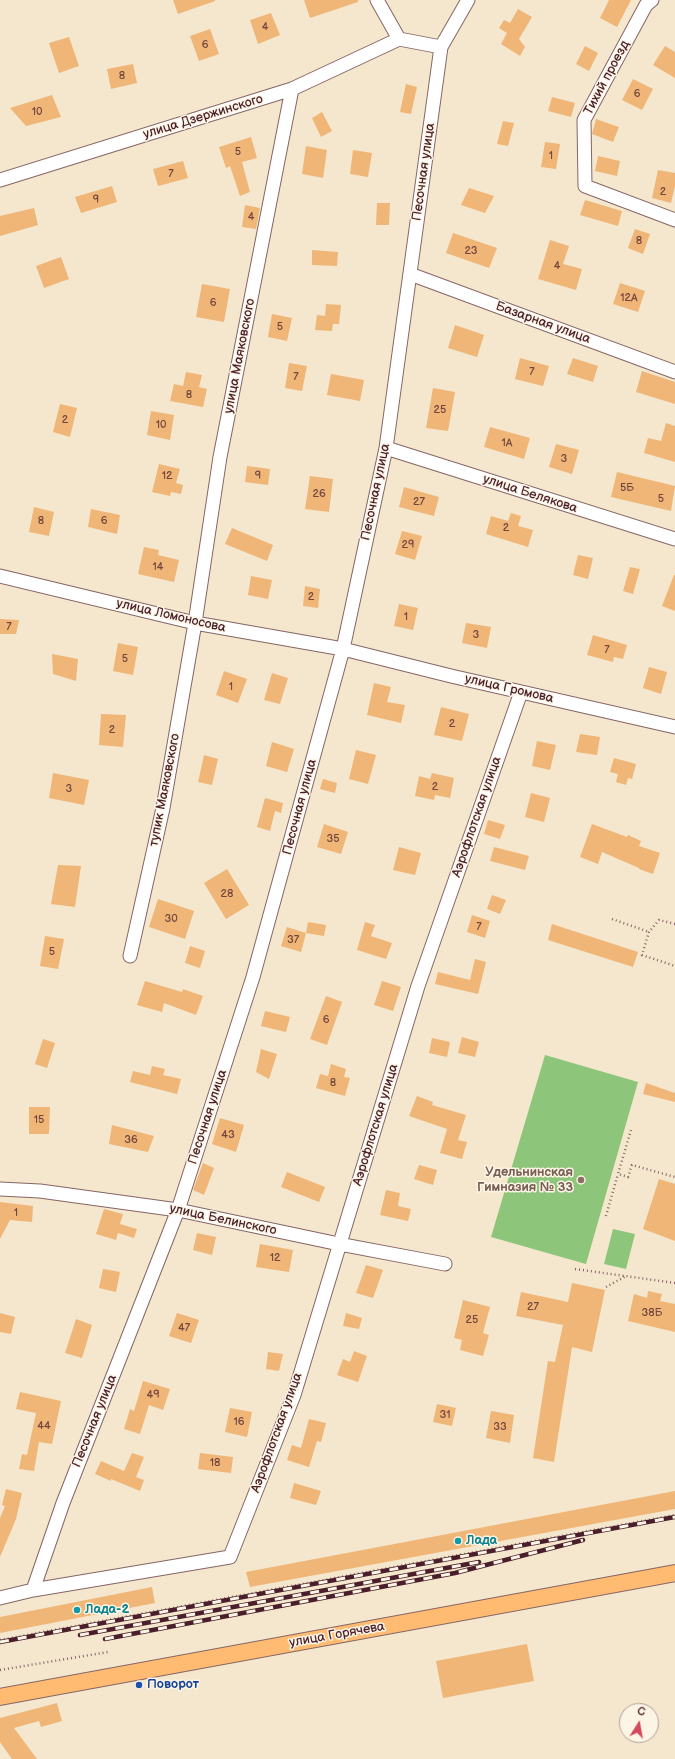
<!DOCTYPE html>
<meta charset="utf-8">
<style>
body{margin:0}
#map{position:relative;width:675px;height:1759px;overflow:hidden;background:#f4e7cd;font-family:"Balsamiq Sans",sans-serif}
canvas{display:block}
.north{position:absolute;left:619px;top:1703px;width:40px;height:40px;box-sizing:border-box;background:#fcf5e5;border:1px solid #b59f9b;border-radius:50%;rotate:11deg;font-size:11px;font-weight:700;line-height:16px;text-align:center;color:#4a1f2b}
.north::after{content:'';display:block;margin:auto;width:14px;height:18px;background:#d1495b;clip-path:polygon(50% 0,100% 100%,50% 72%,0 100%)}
</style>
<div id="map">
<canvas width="675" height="1759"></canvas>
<div class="north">С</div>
</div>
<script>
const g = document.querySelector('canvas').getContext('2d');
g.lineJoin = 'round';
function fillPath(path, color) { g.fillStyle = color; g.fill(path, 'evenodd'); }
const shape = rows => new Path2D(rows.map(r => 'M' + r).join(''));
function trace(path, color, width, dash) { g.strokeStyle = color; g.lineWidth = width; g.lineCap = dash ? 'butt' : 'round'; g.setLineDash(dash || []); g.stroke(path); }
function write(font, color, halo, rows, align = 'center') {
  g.font = font + ' "Balsamiq Sans",sans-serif'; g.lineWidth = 3; g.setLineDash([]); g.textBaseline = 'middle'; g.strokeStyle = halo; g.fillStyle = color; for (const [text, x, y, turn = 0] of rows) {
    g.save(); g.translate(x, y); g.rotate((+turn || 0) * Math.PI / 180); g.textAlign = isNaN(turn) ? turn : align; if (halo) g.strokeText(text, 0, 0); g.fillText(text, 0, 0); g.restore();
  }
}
fillPath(shape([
 [545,1055,638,1082,586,1264,491,1237],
 [613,1229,635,1234,626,1269,604,1264]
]), '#8dc67b');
fillPath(shape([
 [173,0,215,0,215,1,178,14],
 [304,0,358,0,358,2,310,18],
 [609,0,631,0,617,27,600,18],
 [518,9,532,17,519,39,525,47,520,56,501,44,507,33,499,28,504,20,510,23],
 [271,13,280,35,258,44,250,20],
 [210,29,219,54,199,61,190,36],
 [69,37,79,66,59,73,49,43],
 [585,46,598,53,589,71,576,64],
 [665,46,675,52,675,78,653,65],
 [133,64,137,83,111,89,107,69],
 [633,79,653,89,642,110,622,100],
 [406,84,417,87,411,114,400,112],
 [52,95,61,117,26,126,10,108],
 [552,97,575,103,571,117,548,111],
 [322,112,332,131,321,137,312,118],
 [596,119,619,127,613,142,592,134],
 [503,121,514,123,508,146,497,144],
 [251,137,257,158,242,162,250,192,240,196,230,166,226,168,219,147],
 [545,142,560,144,556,169,541,167],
 [306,146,327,150,323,178,302,174],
 [353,150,372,153,368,177,350,174],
 [598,156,620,161,617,176,595,171],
 [183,161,188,178,158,186,153,169],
 [658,170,675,173,675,186,671,203,652,198],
 [112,186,117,202,81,213,75,197],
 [469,188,494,196,485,213,461,205],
 [585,200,622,211,618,226,580,215],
 [377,203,390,203,389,225,376,225],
 [245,205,260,208,256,229,242,227],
 [34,208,38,225,0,236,0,216],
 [635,229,650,234,643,254,628,248],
 [453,233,497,248,489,268,446,253],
 [550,240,569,246,563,264,582,269,576,290,538,279],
 [312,250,338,252,337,266,312,265],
 [61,257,69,279,44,288,36,266],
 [620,283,645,291,638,312,613,304],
 [202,284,230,289,224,322,196,317],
 [326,304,341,305,339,324,333,324,332,331,315,330,317,315,325,316],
 [272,314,292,318,287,341,268,337],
 [455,325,484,335,477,357,448,348],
 [520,358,549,366,543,386,515,379],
 [573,358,598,366,593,382,567,374],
 [289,363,307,366,302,391,285,388],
 [642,371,675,382,675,404,636,392],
 [186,372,202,375,199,387,207,389,203,407,170,401,174,384,183,386],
 [331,374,364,380,360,401,327,395],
 [433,388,455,392,448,431,426,428],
 [60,404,77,408,70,437,53,432],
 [151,411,174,415,170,440,147,435],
 [666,423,675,426,675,462,644,453,648,438,661,441],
 [490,427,530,438,524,459,484,447],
 [556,444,579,450,572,474,549,467],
 [159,464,180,469,176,483,183,485,181,494,171,492,170,496,152,492],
 [247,466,270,469,268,485,245,482],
 [617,472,675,486,671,511,611,497],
 [310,476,333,479,329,512,305,509],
 [404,487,439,497,434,516,399,507],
 [34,507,54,512,49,536,29,532],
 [91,509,120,515,117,534,88,527],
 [511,513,521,516,518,526,533,530,528,547,486,534,491,516,508,521],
 [232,528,273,545,267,561,225,544],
 [402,531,422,536,415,560,395,554],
 [144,547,159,550,158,555,179,560,174,582,138,574],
 [578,555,593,558,588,579,573,575],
 [630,567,640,569,633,594,623,591],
 [674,575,675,575,675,611,662,606],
 [251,576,272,580,268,599,248,595],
 [305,586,320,589,318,608,303,606],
 [399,604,418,608,413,630,394,626],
 [0,619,19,620,16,634,0,634],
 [466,623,491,627,487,648,462,643],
 [593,635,627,645,623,659,614,657,613,662,587,655],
 [118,643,138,647,133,675,113,671],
 [52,654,78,659,76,681,53,674],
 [649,667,667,672,661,694,643,688],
 [224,671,247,679,238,703,216,695],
 [272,673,288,678,280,704,264,700],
 [374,683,391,687,387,702,405,705,401,723,367,715],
 [441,707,469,714,462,741,434,735],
 [101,714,126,715,123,747,99,745],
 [580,734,600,737,597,755,576,752],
 [537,741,556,745,550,770,532,766],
 [272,742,294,749,287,772,266,766],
 [356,750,376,755,368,784,349,779],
 [204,755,218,759,212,785,198,782],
 [614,758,636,764,632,779,628,778,626,785,616,782,618,774,610,772],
 [53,773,89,780,84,805,49,798],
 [432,773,454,778,450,798,435,795,434,800,415,796,419,776,430,779],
 [323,779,337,783,335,793,320,789],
 [531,793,550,798,544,822,525,817],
 [265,798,283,803,281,813,275,811,270,831,257,827],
 [488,820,505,825,500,839,484,834],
 [324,824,348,832,341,854,317,847],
 [592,824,627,837,628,835,641,841,639,846,660,853,653,874,639,869,639,868,602,852,598,864,580,857],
 [399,847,421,853,415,875,393,870],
 [494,847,529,856,525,870,490,861],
 [58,865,81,866,75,907,51,904],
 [227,869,249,905,226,919,204,883],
 [492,895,506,900,500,914,487,909],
 [158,899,194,911,185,939,149,927],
 [472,915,490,921,485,938,467,932],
 [308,922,326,925,324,936,306,933],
 [365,922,375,925,371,936,392,943,386,959,357,950],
 [552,924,638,952,633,967,548,940],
 [287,927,306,933,301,952,281,946],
 [45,936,64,939,58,969,40,966],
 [190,946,205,951,200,968,185,963],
 [475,959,486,962,478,994,435,984,438,972,470,980],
 [145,981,182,992,183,989,203,996,196,1015,164,1003,162,1012,137,1005],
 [382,981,401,987,393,1011,374,1005],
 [326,996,342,1002,327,1045,310,1039],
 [265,1011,290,1017,286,1032,261,1026],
 [462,1037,479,1042,475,1057,458,1053],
 [432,1038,450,1042,447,1057,429,1053],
 [43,1039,55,1043,47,1068,35,1064],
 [261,1049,277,1054,269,1079,256,1072],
 [331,1064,346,1069,344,1077,350,1078,345,1096,316,1088,320,1074,328,1076],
 [152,1066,165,1069,163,1075,181,1079,177,1094,130,1082,133,1071,150,1075],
 [646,1083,675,1093,675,1102,643,1094],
 [417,1096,433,1102,432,1105,466,1115,458,1140,467,1142,462,1159,440,1153,447,1129,409,1116],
 [29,1107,50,1107,49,1134,29,1134],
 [220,1118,244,1125,236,1152,212,1144],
 [112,1125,154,1136,148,1152,109,1144],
 [203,1163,214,1168,204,1195,193,1190],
 [419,1165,437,1170,433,1185,414,1179],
 [287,1172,325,1187,319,1202,281,1187],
 [659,1179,675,1184,675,1241,643,1229],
 [386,1190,400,1193,398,1206,411,1209,408,1221,380,1215],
 [0,1202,33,1206,32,1222,10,1220,0,1239],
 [104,1209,123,1214,120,1224,137,1229,134,1238,118,1233,116,1240,96,1234],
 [197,1233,216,1237,212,1255,193,1250],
 [260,1244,293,1250,289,1272,256,1267],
 [366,1265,383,1270,373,1298,356,1293],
 [103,1269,120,1272,116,1292,99,1288],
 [572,1283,605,1290,592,1352,572,1347,554,1462,533,1458,548,1361,555,1362,563,1325,516,1316,521,1292,568,1302],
 [648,1291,662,1294,660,1301,675,1304,675,1332,628,1321,634,1294,647,1298],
 [463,1300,490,1307,483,1333,489,1335,483,1356,460,1350,462,1340,454,1338],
 [0,1313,15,1317,11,1334,0,1332],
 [177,1313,199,1320,191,1343,169,1336],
 [346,1313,362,1318,359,1329,343,1326],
 [76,1319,92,1325,82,1358,65,1353],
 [354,1351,367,1356,358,1382,337,1375,343,1359,350,1362],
 [268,1352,283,1354,279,1371,266,1369],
 [143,1381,170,1389,163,1410,149,1405,140,1434,124,1429,130,1409,134,1411],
 [20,1392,61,1401,52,1444,39,1442,34,1471,19,1469,22,1454,27,1455,36,1413,16,1409],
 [437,1404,456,1408,452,1426,433,1422],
 [230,1408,252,1412,247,1437,225,1432],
 [491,1411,514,1415,510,1443,486,1438],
 [309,1419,326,1423,321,1442,317,1441,309,1467,287,1460,292,1445,301,1448],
 [132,1453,144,1457,136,1477,144,1480,140,1491,111,1479,111,1481,95,1474,101,1461,124,1471],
 [200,1453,233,1457,231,1473,198,1469],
 [294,1483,321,1491,316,1505,290,1498],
 [6,1489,22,1493,16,1519,0,1557,0,1518,5,1506,2,1505],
 [675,1491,675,1509,250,1587,246,1572],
 [152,1587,155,1603,0,1633,0,1617],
 [527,1644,534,1681,443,1698,436,1661],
 [57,1703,62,1721,41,1727,39,1721,14,1728,37,1759,12,1759,0,1742,0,1718]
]), '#efb678');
const minor = shape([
 [377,0,399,39,441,47],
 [652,0,646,5,584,120,585,186,675,220],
 [0,180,292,89,399,39],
 [410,274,675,372],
 [386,448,675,539],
 [0,576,195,623,343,649,451,676,675,727],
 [130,956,163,808,195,623,220,457,292,89],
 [0,1189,40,1191,178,1210,339,1244,445,1264],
 [33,1590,63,1503,178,1210,253,977,343,649,386,448,441,47,468,0],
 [0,1598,33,1590,230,1557,294,1395,418,986,521,692]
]);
const major = shape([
 [0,1697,675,1573]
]);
trace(minor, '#866564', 15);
trace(major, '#866564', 18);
trace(shape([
 [612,919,649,932],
 [675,924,659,920,649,932,642,955,675,966],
 [631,1130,618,1174,628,1177,632,1165,675,1177],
 [606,1216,618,1174],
 [575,1269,675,1283],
 [606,1287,626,1276],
 [0,1640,675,1515],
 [0,1670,108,1652]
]), '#866564', 2.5, [1, 3]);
trace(minor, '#fff', 13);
trace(major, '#ffbb71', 16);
const rail = shape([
 [80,1635,479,1562],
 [105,1639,455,1573,583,1540],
 [0,1642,675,1517]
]);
trace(rail, '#4a1f2b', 4.5);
trace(rail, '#fcf5e5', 3, [9]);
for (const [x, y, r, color] of [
 [581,1180,4,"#8d6e63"],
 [458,1541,4,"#0f9aa8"],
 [77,1610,4,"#0f9aa8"],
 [139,1685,4,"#1a4fb4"]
]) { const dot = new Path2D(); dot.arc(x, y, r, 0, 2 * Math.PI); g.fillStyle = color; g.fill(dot); trace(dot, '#fcf5e5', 1.5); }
write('11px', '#73453e', null, [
 ["4",265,27],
 ["6",205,45],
 ["8",122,76],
 ["6",637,94],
 ["10",37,112],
 ["5",238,152],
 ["1",551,156],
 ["7",171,174],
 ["2",663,192],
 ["9",96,200],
 ["4",251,217],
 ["8",639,241],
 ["23",471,251],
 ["4",557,266],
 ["12А",629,298],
 ["6",213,303],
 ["5",280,327],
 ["7",532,372],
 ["7",296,377],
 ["8",189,395],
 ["25",440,410],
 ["2",65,420],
 ["10",161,425],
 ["1А",507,443],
 ["3",564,459],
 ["12",167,476],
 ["9",258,476],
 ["5Б",627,488],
 ["26",319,494],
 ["5",661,499],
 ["27",419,502],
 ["8",41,521],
 ["6",104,521],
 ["2",506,528],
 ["29",408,545],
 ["14",158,567],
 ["2",311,597],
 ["1",406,617],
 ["7",9,627],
 ["3",476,635],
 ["7",607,650],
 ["5",125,659],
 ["1",231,687],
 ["2",452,724],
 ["2",112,730],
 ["2",435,787],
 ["3",69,789],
 ["35",333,839],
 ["28",227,894],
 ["30",171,919],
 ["7",479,927],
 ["37",293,940],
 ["5",52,952],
 ["6",326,1020],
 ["8",333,1083],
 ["15",39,1120],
 ["43",228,1135],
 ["36",131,1140],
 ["1",16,1213],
 ["12",275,1258],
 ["27",533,1307],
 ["38Б",652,1313],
 ["25",472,1320],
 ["47",184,1328],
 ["49",153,1395],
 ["31",445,1415],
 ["16",239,1422],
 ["44",44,1426],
 ["33",500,1427],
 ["18",215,1463]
]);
write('13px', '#4a1f2b', '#fcf5e5', [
 ["Тихий проезд",607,78,-62],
 ["улица Дзержинского",203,117,-17],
 ["Песочная улица",424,172,-82],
 ["Базарная улица",543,323,20],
 ["улица Маяковского",240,356,-79],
 ["Песочная улица",376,492,-78],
 ["улица Белякова",530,494,18],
 ["улица Ломоносова",171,616,13],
 ["улица Громова",509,689,13],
 ["тупик Маяковского",165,790,-79],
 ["Песочная улица",300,807,-75],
 ["Аэрофлотская улица",477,817,-71],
 ["Песочная улица",208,1117,-72],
 ["Аэрофлотская улица",376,1125,-73],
 ["улица Белинского",223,1220,12],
 ["Песочная улица",95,1421,-68],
 ["Аэрофлотская улица",277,1433,-70],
 ["улица Горячева",337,1635,-10]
]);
write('bold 13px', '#785e54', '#fcf5e5', [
 ["Удельнинская",573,1173],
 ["Гимназия № 33",573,1188]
], 'right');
write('bold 13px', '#0d838f', '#fcf5e5', [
 ["Лада",466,1541],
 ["Лада-2",85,1610]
], 'left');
write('bold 13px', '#164399', '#fcf5e5', [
 ["Поворот",147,1685]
], 'left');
</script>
